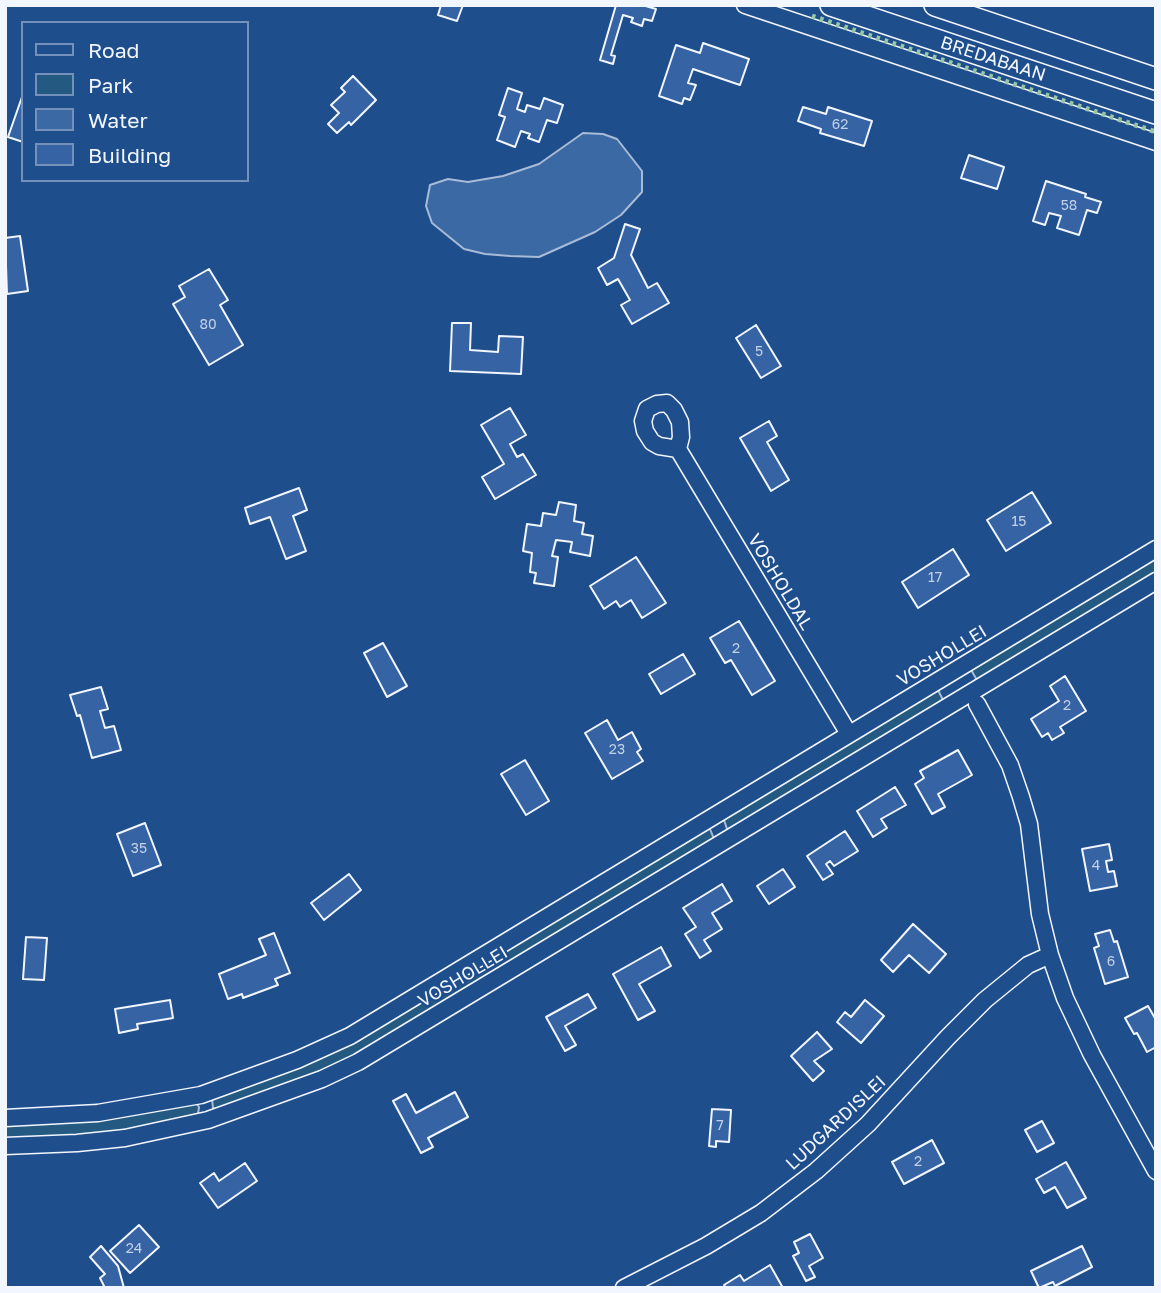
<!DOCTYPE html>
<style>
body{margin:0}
#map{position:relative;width:1161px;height:1293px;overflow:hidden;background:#1f4e8c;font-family:"Golos Text",sans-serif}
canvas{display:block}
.frame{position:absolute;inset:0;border:7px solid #f2f6ff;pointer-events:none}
.legend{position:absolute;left:21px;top:21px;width:228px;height:161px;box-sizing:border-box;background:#1f4e8c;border:2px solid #7391ba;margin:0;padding:9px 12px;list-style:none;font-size:21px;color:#f2f6ff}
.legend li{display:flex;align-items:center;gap:14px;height:35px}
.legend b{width:35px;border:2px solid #7391ba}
</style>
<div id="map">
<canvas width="1161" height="1293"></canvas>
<div class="frame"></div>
<ul class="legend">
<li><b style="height:9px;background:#1f4e8c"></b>Road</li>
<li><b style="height:19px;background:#245a82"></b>Park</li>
<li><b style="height:19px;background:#3b69a3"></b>Water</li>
<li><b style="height:19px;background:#3563a3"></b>Building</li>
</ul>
</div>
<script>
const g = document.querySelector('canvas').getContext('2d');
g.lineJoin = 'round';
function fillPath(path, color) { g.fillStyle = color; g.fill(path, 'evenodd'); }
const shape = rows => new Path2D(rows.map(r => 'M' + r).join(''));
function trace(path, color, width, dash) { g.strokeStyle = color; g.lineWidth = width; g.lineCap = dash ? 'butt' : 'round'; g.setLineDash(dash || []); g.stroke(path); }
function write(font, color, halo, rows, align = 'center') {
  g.font = font + ' "Golos Text",sans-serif'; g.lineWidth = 5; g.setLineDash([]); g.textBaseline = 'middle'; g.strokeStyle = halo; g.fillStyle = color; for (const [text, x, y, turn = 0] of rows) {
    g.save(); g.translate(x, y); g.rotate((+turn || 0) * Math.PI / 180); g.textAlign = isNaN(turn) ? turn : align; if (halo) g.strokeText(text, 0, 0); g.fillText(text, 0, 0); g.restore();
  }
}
const green = shape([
 [1156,556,1156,574,978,682,970,668,1156,556],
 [937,688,944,702,732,830,727,829,724,820,726,815,937,688],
 [705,829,710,829,714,839,372,1047,308,1079,218,1110,213,1108,212,1099,302,1065,705,829],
 [189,1103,197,1104,199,1107,198,1114,194,1117,143,1128,97,1135,5,1140,5,1124,47,1124,94,1120,137,1114,189,1103]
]);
fillPath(green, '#245a82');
trace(green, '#a8bbd7', 2);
const water = shape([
 [583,133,603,134,617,139,642,171,642,192,621,215,595,232,539,257,510,256,485,254,464,249,432,223,426,206,430,185,448,179,468,182,503,176,539,164,583,133]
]);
fillPath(water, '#3b69a3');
trace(water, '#a8bbd7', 2);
const building = shape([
 [441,5,463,5,457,21,438,15,441,5],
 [616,5,642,5,656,9,652,21,644,19,642,26,631,22,633,18,623,15,611,55,615,56,613,64,600,60,616,5],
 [703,43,749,59,740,85,693,69,688,83,696,85,690,100,684,98,682,104,659,96,676,45,700,53,703,43],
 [353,76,376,100,351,125,349,122,337,133,328,124,339,113,331,105,345,92,341,88,353,76],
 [508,88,522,93,517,109,525,112,527,105,540,109,544,98,563,105,557,123,547,120,539,142,528,138,530,134,521,131,515,147,497,140,505,117,499,115,508,88],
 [22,97,23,98,23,142,8,137,22,97],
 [803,107,826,114,828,107,872,121,864,146,820,133,821,129,798,121,803,107],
 [969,155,1004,167,997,189,961,178,969,155],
 [1046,181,1086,194,1085,197,1101,202,1097,213,1087,210,1079,235,1057,228,1061,216,1049,213,1045,225,1033,221,1046,181],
 [625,224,640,229,631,255,648,288,657,283,669,303,632,324,621,305,630,300,618,279,607,285,598,268,614,258,625,224],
 [20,236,28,291,7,294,5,238,20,236],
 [209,269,228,300,220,305,243,345,209,365,173,304,185,297,179,286,209,269],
 [452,323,471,323,470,350,498,352,499,336,523,337,521,374,450,371,452,323],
 [756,325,781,366,761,378,736,338,756,325],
 [510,408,526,435,510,444,517,457,523,454,536,475,495,499,482,477,504,464,481,425,510,408],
 [769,421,777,436,767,442,789,480,771,491,740,438,769,421],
 [299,488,307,510,293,516,306,551,286,559,270,517,250,524,245,508,299,488],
 [1032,492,1051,523,1006,551,987,520,1032,492],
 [559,502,576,505,574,521,584,523,582,534,593,536,590,556,570,552,572,542,556,540,552,556,558,557,554,586,534,583,536,573,530,572,532,553,523,551,527,524,541,526,543,513,556,515,559,502],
 [953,549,969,575,918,608,902,582,953,549],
 [636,557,666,603,642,618,631,600,620,607,616,601,604,609,590,586,636,557],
 [739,621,775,681,752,695,731,660,725,663,710,638,739,621],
 [383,643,407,686,387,697,364,653,383,643],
 [683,654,695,674,661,694,649,674,683,654],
 [1065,676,1086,711,1060,727,1064,733,1052,740,1048,733,1042,737,1031,719,1059,701,1050,686,1065,676],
 [101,687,108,709,100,711,105,728,114,726,121,750,92,758,80,715,77,716,70,695,101,687],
 [607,720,618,740,632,732,641,749,637,752,643,761,612,779,585,733,607,720],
 [958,750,972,775,938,794,945,807,932,814,915,784,924,778,920,771,958,750],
 [525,760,549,801,526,815,501,774,525,760],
 [895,787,906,805,881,819,887,828,873,837,857,811,895,787],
 [145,823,161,865,133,876,117,834,145,823],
 [845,831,858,851,834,866,830,861,826,864,833,874,823,880,807,856,845,831],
 [1109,844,1112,860,1106,861,1108,872,1114,871,1117,886,1090,891,1082,849,1109,844],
 [783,869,795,887,769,904,757,886,783,869],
 [349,874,361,890,324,920,311,903,349,874],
 [722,884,732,901,712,913,722,929,704,940,711,951,700,958,685,934,696,927,683,908,722,884],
 [913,924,946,954,929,973,909,955,893,972,881,960,913,924],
 [1110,930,1114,942,1117,941,1128,977,1105,984,1094,948,1099,946,1095,934,1110,930],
 [274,933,290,973,275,979,278,985,243,998,242,994,228,999,219,974,266,955,259,939,274,933],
 [26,937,47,938,44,980,23,979,26,937],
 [661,947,671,966,639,984,655,1011,638,1020,613,974,661,947],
 [588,994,596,1008,565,1026,576,1045,565,1051,546,1017,588,994],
 [170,1000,173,1018,137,1024,138,1029,119,1033,115,1009,170,1000],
 [865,1000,884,1016,861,1043,837,1022,845,1012,851,1017,865,1000],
 [1148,1006,1156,1020,1156,1047,1147,1052,1137,1033,1134,1034,1125,1018,1148,1006],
 [817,1032,832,1049,814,1061,824,1071,813,1081,791,1056,817,1032],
 [455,1092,468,1117,428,1138,433,1147,421,1153,393,1101,406,1094,416,1113,455,1092],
 [712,1109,731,1110,729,1142,716,1141,716,1147,709,1146,712,1109],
 [1042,1121,1054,1143,1037,1152,1025,1130,1042,1121],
 [932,1140,944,1163,904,1184,892,1162,932,1140],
 [1066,1162,1086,1198,1067,1208,1055,1187,1044,1193,1036,1179,1066,1162],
 [245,1163,257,1181,218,1208,200,1183,214,1173,219,1181,245,1163],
 [139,1225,159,1247,130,1273,110,1251,139,1225],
 [810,1234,823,1258,809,1266,815,1277,806,1281,793,1256,799,1253,794,1242,810,1234],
 [101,1246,118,1266,124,1288,105,1288,100,1278,105,1274,90,1257,101,1246],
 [1082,1246,1092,1267,1055,1286,1053,1282,1039,1288,1031,1271,1082,1246],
 [770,1265,783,1288,726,1288,724,1285,740,1275,744,1281,770,1265]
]);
fillPath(building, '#3563a3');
trace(building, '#f2f6ff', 2);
const minor = shape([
 [745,5,1156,142],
 [667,403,674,410,680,422,681,437,678,449,659,446,652,442,645,431,643,421,647,409,657,404,667,403],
 [678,449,849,734],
 [977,704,1010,765,1021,797,1029,824,1040,914,1050,955,1065,998,1092,1055,1156,1171],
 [5,1118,98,1113,201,1095,297,1060,350,1036,1156,549],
 [5,1146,77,1143,125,1138,208,1120,322,1079,358,1062,1156,581],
 [624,1288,706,1246,761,1213,816,1171,868,1124,948,1037,985,1000,1028,965,1050,955]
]);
const major = shape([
 [831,5,1156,113],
 [935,5,1156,79]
]);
trace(minor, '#f2f6ff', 19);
trace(major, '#f2f6ff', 24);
trace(minor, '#1f4e8c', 16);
trace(major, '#1f4e8c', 21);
trace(shape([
 [812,16,1156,132]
]), '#97c8a6', 5, [3.5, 5]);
write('14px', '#c3d1e8', null, [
 ["62",840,125],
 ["58",1069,206],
 ["80",208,325],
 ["5",759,352],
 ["15",1019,522],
 ["17",935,578],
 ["2",736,649],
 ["2",1067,706],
 ["23",617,750],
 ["35",139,849],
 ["4",1096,866],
 ["6",1111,962],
 ["7",720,1126],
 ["2",918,1162],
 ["24",134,1249]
]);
write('18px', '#f2f6ff', '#1f4e8c', [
 ["BREDABAAN",993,59,18],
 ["VOSHOLDAL",780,582,59],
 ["VOSHOLLEI",942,656,-31],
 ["VOSHOLLEI",463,977,-31],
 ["LUDGARDISLEI",836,1123,-43]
]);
</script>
